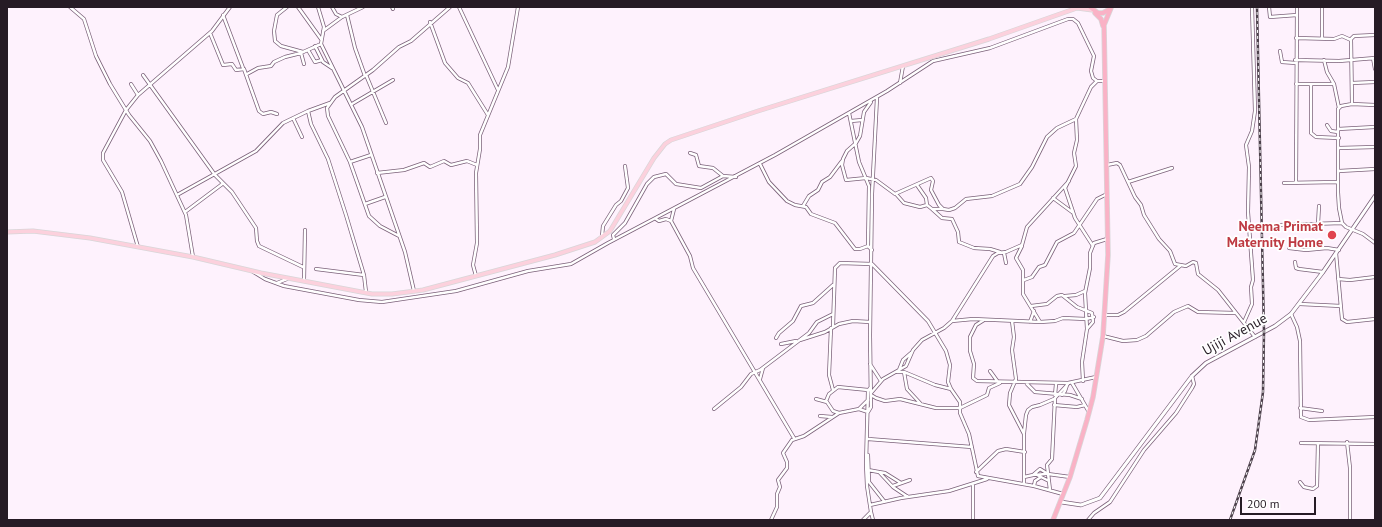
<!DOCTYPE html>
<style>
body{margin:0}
#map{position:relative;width:1382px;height:527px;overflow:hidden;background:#fef2fd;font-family:"PT Sans",sans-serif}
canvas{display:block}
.frame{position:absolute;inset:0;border:8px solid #261b25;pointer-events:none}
.scale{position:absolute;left:1240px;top:497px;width:76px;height:18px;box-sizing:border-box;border:2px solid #261b25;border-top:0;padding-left:5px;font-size:12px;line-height:14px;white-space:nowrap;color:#261b25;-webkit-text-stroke:3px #fff;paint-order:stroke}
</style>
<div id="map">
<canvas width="1382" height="527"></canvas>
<div class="frame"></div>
<div class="scale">200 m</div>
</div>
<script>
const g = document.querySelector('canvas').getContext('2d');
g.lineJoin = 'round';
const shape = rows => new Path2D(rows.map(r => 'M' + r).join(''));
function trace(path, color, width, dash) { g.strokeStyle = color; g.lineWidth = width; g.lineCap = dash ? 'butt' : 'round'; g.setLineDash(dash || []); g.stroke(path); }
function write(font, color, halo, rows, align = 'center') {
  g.font = font + ' "PT Sans",sans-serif'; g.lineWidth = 3.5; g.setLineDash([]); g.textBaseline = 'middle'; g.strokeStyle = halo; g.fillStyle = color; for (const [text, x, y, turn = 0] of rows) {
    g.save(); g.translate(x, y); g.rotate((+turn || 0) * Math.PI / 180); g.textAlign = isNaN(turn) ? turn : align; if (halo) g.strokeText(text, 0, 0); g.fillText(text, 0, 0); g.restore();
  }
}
const street = shape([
 [70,7,84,19,96,56,110,84,129,115,150,141,161,161,186,215,193,257],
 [287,7,277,15,274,31,275,41,281,46,303,52],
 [298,7,321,39],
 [318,7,324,27,321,44,362,127,405,252,414,291],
 [332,7,336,14,342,17],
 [392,7,393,9],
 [459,7,498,90],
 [1269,7,1270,17,1297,15],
 [223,15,243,68],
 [347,15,355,48,365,76],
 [430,22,445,63,458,78,468,83,488,115],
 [323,31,342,17,363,7],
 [210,33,223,65,232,64,236,70,244,69,259,111,263,114,271,112,277,114],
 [1296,38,1334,39,1342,36,1351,40],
 [1322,38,1322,7],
 [315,46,323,62,332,68],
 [308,50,315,62,322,60],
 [1280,51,1282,62,1296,63],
 [301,53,304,64],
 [1373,58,1375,69],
 [1295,60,1339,61,1375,58],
 [1324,60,1327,72,1334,84,1339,108],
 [247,74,258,68,271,66,274,62,285,57,301,53,321,44],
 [143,75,215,175,232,192,256,228,257,241,259,246,303,267],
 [366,75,386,123],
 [900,83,903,66],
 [1352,83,1375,82],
 [131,84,138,95],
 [1296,84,1334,84],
 [1311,84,1311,133,1316,137,1339,138],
 [871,102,864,112,860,136,856,143,847,151,843,159,842,165,846,180,866,178,876,180,895,194,931,178,933,181,931,190,939,205,943,209,949,210,955,208,966,199,992,196,1020,184,1032,167,1047,137,1057,128,1076,119],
 [352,104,393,80],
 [1352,104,1351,39,1354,36,1375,35],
 [1375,105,1352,104,1341,106,1338,109,1338,192,1339,208,1342,223,1346,227,1363,234,1375,243],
 [308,111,311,124,328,159,346,215,364,275,366,292],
 [849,113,859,162,869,186,868,246],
 [293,118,302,137],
 [851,121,862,120],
 [1327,125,1331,131,1338,132],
 [1338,129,1375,127],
 [1339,148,1375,147],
 [690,153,696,155,699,166,713,168,723,176],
 [350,162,371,155],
 [760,164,769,182,787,201,795,205,806,207,811,214,835,223,855,249,860,249,868,246,872,250],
 [1107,165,1117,163,1120,165,1135,197,1141,205,1144,215,1159,239,1170,251,1175,264,1186,266,1193,262,1196,263,1198,274,1218,290,1255,337],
 [1339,171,1375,169],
 [377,173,404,170,424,163,430,167,444,161,451,165,467,161,477,165],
 [1128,182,1172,168],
 [1284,183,1338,182],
 [1296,183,1297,7],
 [917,185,926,198,927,205],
 [896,194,904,203,920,207,927,205,932,209,943,209],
 [177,195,256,151,283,123,308,111,330,103],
 [1053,198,1072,212],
 [365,204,385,197],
 [803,206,809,196,818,190,822,182,830,177,842,161],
 [674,209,671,221,690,256,693,268,794,438],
 [932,209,942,218,952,219,958,232,959,242,974,248,990,249,1000,252],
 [185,212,221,185,223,183],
 [656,219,659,221,666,219,671,221],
 [1318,224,1319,206],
 [1280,225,1342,223],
 [399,236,380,226,369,216,350,162,328,116,327,108,335,97,373,70,399,47,411,41,450,7],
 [602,236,603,226,616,205,621,201,628,188,625,166],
 [614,239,613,235,625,223,647,184,654,177,666,174,676,184,701,188,723,176,736,177],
 [1022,246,1016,258,1023,270,1023,294,1040,322],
 [1093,246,1075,218,1065,188,1076,166,1074,153,1077,140,1076,119,1091,87,1097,81],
 [138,247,122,192,103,160,103,153,126,110,138,95,212,31,230,7],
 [1289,248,1306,250,1327,248,1339,250],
 [1004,253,1006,263],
 [1336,253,1342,319,1347,322,1375,319],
 [1295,262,1296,268,1299,269,1323,272],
 [316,269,364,275],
 [252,271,265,279,284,286,359,300,382,302,456,291,528,271,571,264,608,243,775,155,887,91,933,61,990,48,1068,19,1073,19,1078,23,1094,56,1091,71,1093,78,1097,81,1105,81],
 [476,276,473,265,477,243,476,173,480,149,480,135,508,67,518,7],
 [1338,279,1350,280,1375,277],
 [304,280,305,230],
 [1024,280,1032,277,1039,267,1045,265,1057,242,1074,233,1097,199,1107,194],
 [277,283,287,279],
 [1065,296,1076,295,1085,291],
 [1300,304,1341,306],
 [1031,306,1047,304,1057,296,1062,295,1077,307,1092,313,1093,322,1087,329],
 [1291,314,1297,327,1300,341,1301,417,1309,420,1375,417],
 [1105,315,1118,315,1124,312,1180,266],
 [984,320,976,325,970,337,970,351,974,364,973,378,977,381,1068,383,1096,377],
 [952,321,973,319,1040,322,1055,321,1063,318,1086,319,1094,317],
 [1012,321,1014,337,1012,350,1016,379,1010,393,1009,405,1024,434,1024,484],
 [1030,322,1034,311],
 [1244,322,1252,304,1251,287,1253,280,1248,212,1249,167,1246,145,1252,131,1255,111,1252,7],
 [833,326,835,268,840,263,872,264,928,321,946,351,950,365,948,382,951,389,960,402,960,413,969,434,978,476,1034,486,1063,494],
 [831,328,829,375,833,390],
 [1103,336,1123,341,1137,340,1146,336,1174,312,1188,306,1198,312,1235,313],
 [776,338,779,333,793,321,801,306,813,303,833,285],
 [800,340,825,332,839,324,853,321,870,322],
 [781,344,796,341],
 [870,364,881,381],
 [899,370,903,360,911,353],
 [990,371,998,382],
 [897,372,904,372,935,385,951,389],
 [904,372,907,389,920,403],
 [760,379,763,368],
 [1083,381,1082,362,1087,329,1085,293,1090,268,1090,253,1094,243,1107,239],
 [1072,383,1089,412],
 [1027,384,1035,392,1070,395,1082,399],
 [871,393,883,379,906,366,913,350,922,340,944,328,952,321,993,256,998,253,1006,252,1022,245,1027,227,1069,181],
 [871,395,876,398,885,401,900,399,936,408,960,408,987,395,989,388,1000,383],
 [1055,395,1056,384],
 [1062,395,1065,391,1067,385],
 [816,399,827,402,833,411,839,413],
 [826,401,829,394,838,387,868,390],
 [1054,405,1077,407,1085,405],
 [1300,408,1322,411],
 [714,409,741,387,751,374,760,370,809,333,817,322,833,314],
 [859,409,868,412,871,407,870,335,872,194,877,98],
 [820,416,832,417],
 [1024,433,1026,415,1028,410,1032,407,1040,405,1054,399],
 [868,439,972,447],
 [1347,442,1350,468,1350,520],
 [1301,443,1375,444],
 [868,455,869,482,884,501],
 [868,470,879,472,893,487,908,497],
 [879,472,885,473,901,483],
 [976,472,998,451,1006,449,1025,452],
 [1033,475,1046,474],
 [1037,475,1049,481],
 [1024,477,1033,475,1040,469,1048,474,1070,477],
 [1300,482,1304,487,1313,489,1317,486,1318,443],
 [973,484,973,520],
 [893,486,910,480],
 [1034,486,1035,481,1041,477],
 [1050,490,1047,465,1052,459,1055,398,1068,384],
 [870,505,901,498,949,491,987,479],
 [871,512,873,520],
 [771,520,777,507,777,494,780,487,778,480,787,468,787,462,783,453,792,440,804,436,839,413,859,409,868,400],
 [863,520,871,512,867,486,866,464,868,391,870,388],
 [1088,520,1094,513,1110,502,1144,450,1176,413,1192,388,1194,384,1192,376]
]);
const secondary = shape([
 [1061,502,1081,505,1100,498,1192,376,1206,363,1275,326,1291,314,1323,272,1375,196]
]);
const primary = shape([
 [7,232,33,231,90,238,193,257,261,273,372,294,392,294,423,290,555,255,595,242,610,231,654,158,665,144,671,140,758,111,989,39,1077,8,1092,10]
]);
const highway = shape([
 [1090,7,1098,13,1103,13,1110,9],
 [1095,13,1101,19,1103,26],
 [1053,520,1070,477,1087,420,1093,397,1103,336,1108,255,1104,25,1111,8]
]);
trace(street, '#7b6179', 4);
trace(secondary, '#7b6179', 4.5);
trace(primary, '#d8d6d8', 5);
trace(highway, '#d8d6d8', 5.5);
trace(street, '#fff', 2.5);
trace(secondary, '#fff', 3);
trace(primary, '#fcd1dd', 3.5);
trace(highway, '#fab2c6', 4);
const rail = shape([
 [1230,520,1255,450,1263,392,1264,332,1257,7]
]);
trace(rail, '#4b3f4a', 2.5);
trace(rail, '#fff', 1, [3]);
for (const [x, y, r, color] of [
 [1332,235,5,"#e0444e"]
]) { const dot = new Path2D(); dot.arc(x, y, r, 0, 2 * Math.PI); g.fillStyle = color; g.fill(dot); trace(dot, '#fff', 1.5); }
write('bold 14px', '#be3a42', '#fff', [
 ["Neema Primat",1323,227],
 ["Maternity Home",1323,243]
], 'right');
write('14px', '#261b25', '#fff', [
 ["Ujiji Avenue",1235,335,-29]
]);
</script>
